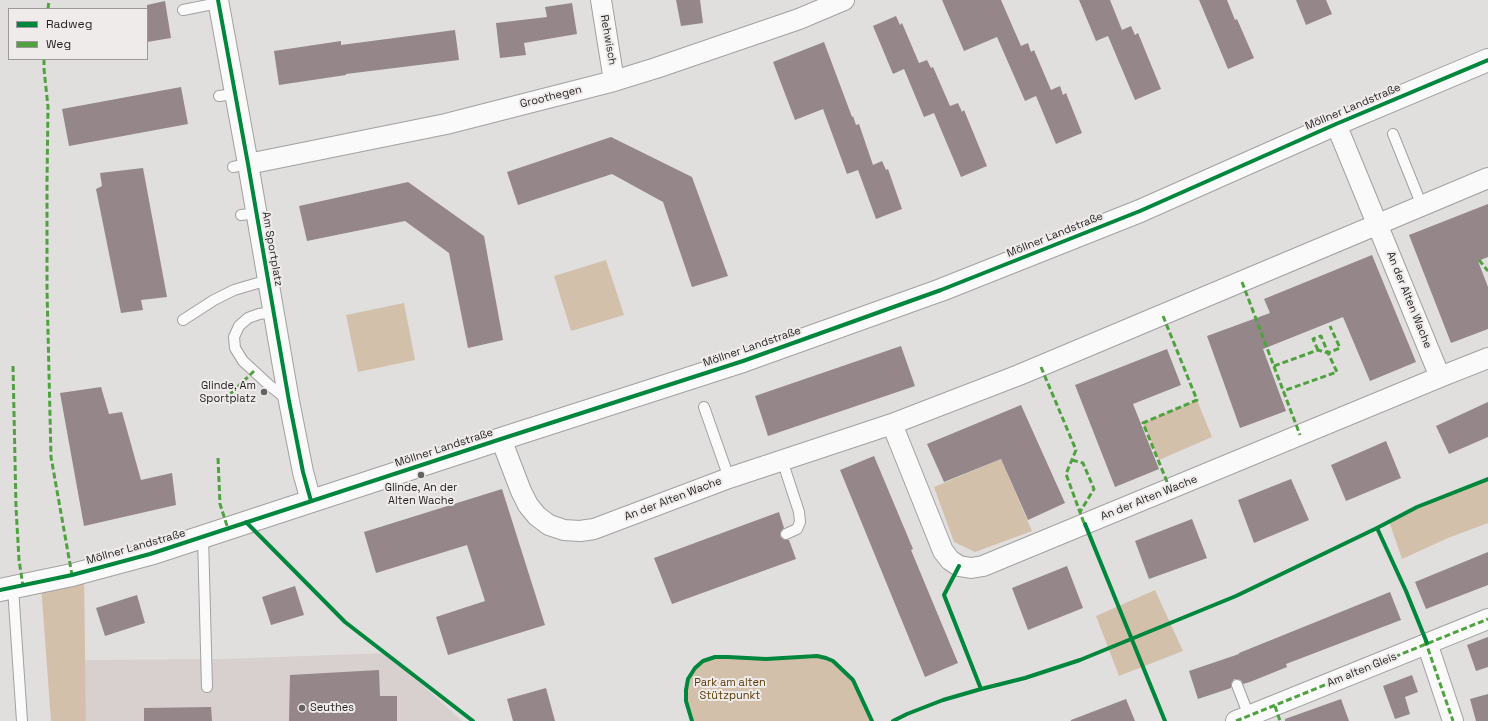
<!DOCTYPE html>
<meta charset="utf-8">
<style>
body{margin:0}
#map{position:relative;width:1488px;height:721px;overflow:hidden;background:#e1dfde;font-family:"Space Grotesk",sans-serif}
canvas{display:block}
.legend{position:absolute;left:8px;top:8px;width:140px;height:52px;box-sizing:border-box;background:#f0ebeb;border:1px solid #9d9999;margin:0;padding:5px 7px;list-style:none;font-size:12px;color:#211f1f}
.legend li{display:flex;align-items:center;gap:8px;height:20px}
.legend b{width:20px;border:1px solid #9d9999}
</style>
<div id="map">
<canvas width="1488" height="721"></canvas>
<ul class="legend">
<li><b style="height:5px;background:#00873e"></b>Radweg</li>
<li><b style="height:5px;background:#50a241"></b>Weg</li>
</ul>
</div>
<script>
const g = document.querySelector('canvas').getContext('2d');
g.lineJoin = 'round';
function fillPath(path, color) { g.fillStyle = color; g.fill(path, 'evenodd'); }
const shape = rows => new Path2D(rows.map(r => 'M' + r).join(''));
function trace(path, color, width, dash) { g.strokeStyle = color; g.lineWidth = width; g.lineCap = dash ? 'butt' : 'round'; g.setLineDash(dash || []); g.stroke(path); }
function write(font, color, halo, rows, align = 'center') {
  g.font = font + ' "Space Grotesk",sans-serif'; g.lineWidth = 4; g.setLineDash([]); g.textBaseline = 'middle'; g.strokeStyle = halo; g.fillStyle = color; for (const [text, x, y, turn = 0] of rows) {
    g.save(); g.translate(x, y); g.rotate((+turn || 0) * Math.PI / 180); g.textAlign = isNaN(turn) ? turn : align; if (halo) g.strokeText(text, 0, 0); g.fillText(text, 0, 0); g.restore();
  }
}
fillPath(shape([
 [387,653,462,721,86,721,85,660,223,659]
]), '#d7d0cf');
fillPath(shape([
 [606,260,624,315,571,331,554,276],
 [404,303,415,360,358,372,346,315],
 [1197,400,1212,437,1159,460,1143,423],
 [1001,459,1032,531,975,552,954,542,934,487],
 [1488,479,1488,523,1448,538,1402,559,1389,521,1417,507],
 [84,574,86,721,51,721,41,585],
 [1155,590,1183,651,1119,676,1096,616],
 [715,657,763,659,826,658,853,680,872,721,692,721,686,701,687,682,695,668]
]), '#d3c0aa');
fillPath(shape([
 [676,0,700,0,703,23,681,26],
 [942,0,1001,0,1021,46,1028,43,1031,52,1034,50,1051,90,1060,86,1063,95,1066,93,1082,133,1056,144,1036,96,1025,101,997,37,964,51],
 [1079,0,1110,0,1122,30,1131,26,1135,35,1138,33,1161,89,1135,100,1108,36,1096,41],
 [1199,0,1227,0,1235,20,1237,19,1254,58,1228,69],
 [1296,0,1326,0,1332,14,1306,25],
 [165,1,171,38,147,42,147,5],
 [572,3,577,34,524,43,526,55,500,58,496,23,547,17,545,7],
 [896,16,900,25,902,23,919,63,927,60,931,68,933,67,950,106,958,103,962,112,964,110,987,166,961,177,934,113,924,117,904,69,893,74,873,26],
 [455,30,459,60,346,74,346,75,279,85,274,51,341,41,341,45],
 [824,42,852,117,853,116,856,125,859,124,873,165,882,161,886,170,888,169,902,209,876,219,858,170,847,174,823,109,795,120,773,62],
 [181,87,188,124,69,146,62,109],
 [611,137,692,177,728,276,692,287,663,202,612,174,518,205,507,172],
 [143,168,167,297,141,300,143,310,121,313,96,189,102,186,100,173],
 [408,182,484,236,503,340,468,348,449,253,405,221,307,241,299,206],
 [1488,204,1488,257,1478,261,1488,287,1488,329,1451,343,1409,235],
 [1372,255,1416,362,1370,381,1343,317,1263,349,1286,411,1240,428,1207,336,1270,313,1264,299],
 [901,346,915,386,768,436,755,396],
 [1167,349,1181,385,1133,404,1159,469,1115,487,1075,385],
 [101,387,109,414,122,412,141,480,172,473,176,505,84,526,60,393],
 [1488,402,1488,437,1449,454,1436,426],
 [1021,405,1065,503,1028,520,1001,459,944,482,927,444],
 [1386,441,1401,478,1346,501,1331,465],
 [874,456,913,549,911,550,958,663,925,677,840,470],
 [1291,479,1309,520,1254,543,1238,500],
 [502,489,545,625,448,655,436,617,485,601,467,545,376,573,364,532],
 [779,512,784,528,781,531,780,536,783,539,789,540,796,559,672,604,654,558],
 [1192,519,1207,558,1149,579,1135,541],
 [1488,552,1488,585,1426,609,1415,582],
 [1067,566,1083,608,1028,630,1012,588],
 [295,586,304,615,271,625,262,597],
 [1390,592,1401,620,1286,664,1287,667,1250,682,1243,684,1241,680,1234,679,1231,684,1231,688,1198,699,1189,671,1239,654,1239,653],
 [137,595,145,623,105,636,96,608],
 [1488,637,1488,667,1476,671,1467,645],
 [379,670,380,696,397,696,397,721,289,721,290,675],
 [1412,675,1418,692,1405,697,1410,714,1395,719,1383,686],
 [546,688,555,721,513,721,507,699],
 [1488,694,1488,721,1476,721,1470,699],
 [1126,699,1135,721,1071,721,1071,720],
 [1341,699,1349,721,1285,721,1285,719],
 [211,707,212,721,144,721,144,708]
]), '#948689');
const lane = shape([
 [183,10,218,3],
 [219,96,235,94],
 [1393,134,1422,206],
 [233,167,248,164],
 [241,215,257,213],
 [274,312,259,314,248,318,239,326,234,337,235,348,243,361,269,385,288,400],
 [183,320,214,300,234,290,268,280],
 [704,407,729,478],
 [782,460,799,512,800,522,797,529,786,534],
 [203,537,207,687],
 [13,588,22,721],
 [1237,685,1249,716]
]);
const street = shape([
 [218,0,248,164,289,401,303,472,311,501],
 [601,0,614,81],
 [248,164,446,124,614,81,656,68,799,19,844,0],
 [1440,377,1488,358],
 [892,424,943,551,950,560,959,566,971,568,983,566,1440,377,1336,124],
 [501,439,521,491,528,505,537,516,549,525,564,530,580,531,594,529,729,478,892,424,1019,375,1488,178],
 [1427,643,1453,721],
 [1236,721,1488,619]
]);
const secondary = shape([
 [0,590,72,575,150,554,501,439,743,361,941,290,1140,211,1336,124,1488,60]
]);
trace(lane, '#a2a0a0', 12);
trace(street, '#a2a0a0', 22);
trace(secondary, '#a2a0a0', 24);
trace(lane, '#fafafa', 10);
trace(street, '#fafafa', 20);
trace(secondary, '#fafafa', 22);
trace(shape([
 [48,9,49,0],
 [44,59,44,69,48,107,47,182,47,290,51,457,72,575],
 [1479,260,1488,271],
 [1242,282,1300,435],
 [1163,316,1197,400,1143,423,1170,489],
 [1318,350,1313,339,1321,336,1328,353,1340,348,1330,326],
 [13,366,16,507,19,560,23,586],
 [1274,366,1318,350,1328,353,1337,372,1283,391],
 [1041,367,1076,450,1066,474,1085,526],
 [224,400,254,371],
 [218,458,220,504,228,529],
 [1072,460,1083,463,1094,489,1080,512],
 [1425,640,1453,721],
 [1275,706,1280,721],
 [1236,721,1488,619]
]), '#50a241', 3, [6, 3]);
trace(shape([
 [218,0,248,164,289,401,303,472,311,501],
 [246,522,345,622,473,721],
 [1085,524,1165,721],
 [1377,528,1417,507,1488,479],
 [959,566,944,595,981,689],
 [0,590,72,575,150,554,501,439,743,361,941,290,1140,211,1336,124,1488,60],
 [692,721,686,701,686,690,688,679,695,668,703,661,715,657,728,657,766,659,817,656,826,658,833,661,853,680,872,721],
 [893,721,907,714,943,700,981,689,1025,678,1080,660,1236,596,1377,528,1406,591,1427,643]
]), '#00873e', 4);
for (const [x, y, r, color] of [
 [264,392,4,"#646262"],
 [421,475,4,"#646262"],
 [302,708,4,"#646262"]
]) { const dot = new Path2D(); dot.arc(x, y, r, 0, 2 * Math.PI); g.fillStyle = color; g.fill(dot); trace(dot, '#f0ebeb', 1.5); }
write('11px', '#211f1f', '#f0ebeb', [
 ["Rehwisch",608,40,80],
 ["Groothegen",551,97,-14],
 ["Möllner Landstraße",1353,107,-23],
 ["Möllner Landstraße",1055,235,-22],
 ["Am Sportplatz",272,249,80],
 ["An der Alten Wache",1409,300,68],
 ["Möllner Landstraße",752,347,-19],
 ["Möllner Landstraße",444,448,-18],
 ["An der Alten Wache",1149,498,-22],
 ["An der Alten Wache",673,499,-21],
 ["Möllner Landstraße",136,547,-16],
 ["Am alten Gleis",1362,670,-22]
]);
write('11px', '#211f1f', '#f0ebeb', [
 ["Glinde, Am",256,386],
 ["Sportplatz",256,399],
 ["Glinde, An der",421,488,"center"],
 ["Alten Wache",421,501,"center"],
 ["Seuthes",310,708,"left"]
], 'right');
write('11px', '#593a05', '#f0ebeb', [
 ["Park am alten",730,683],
 ["Stützpunkt",730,696]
]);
</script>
